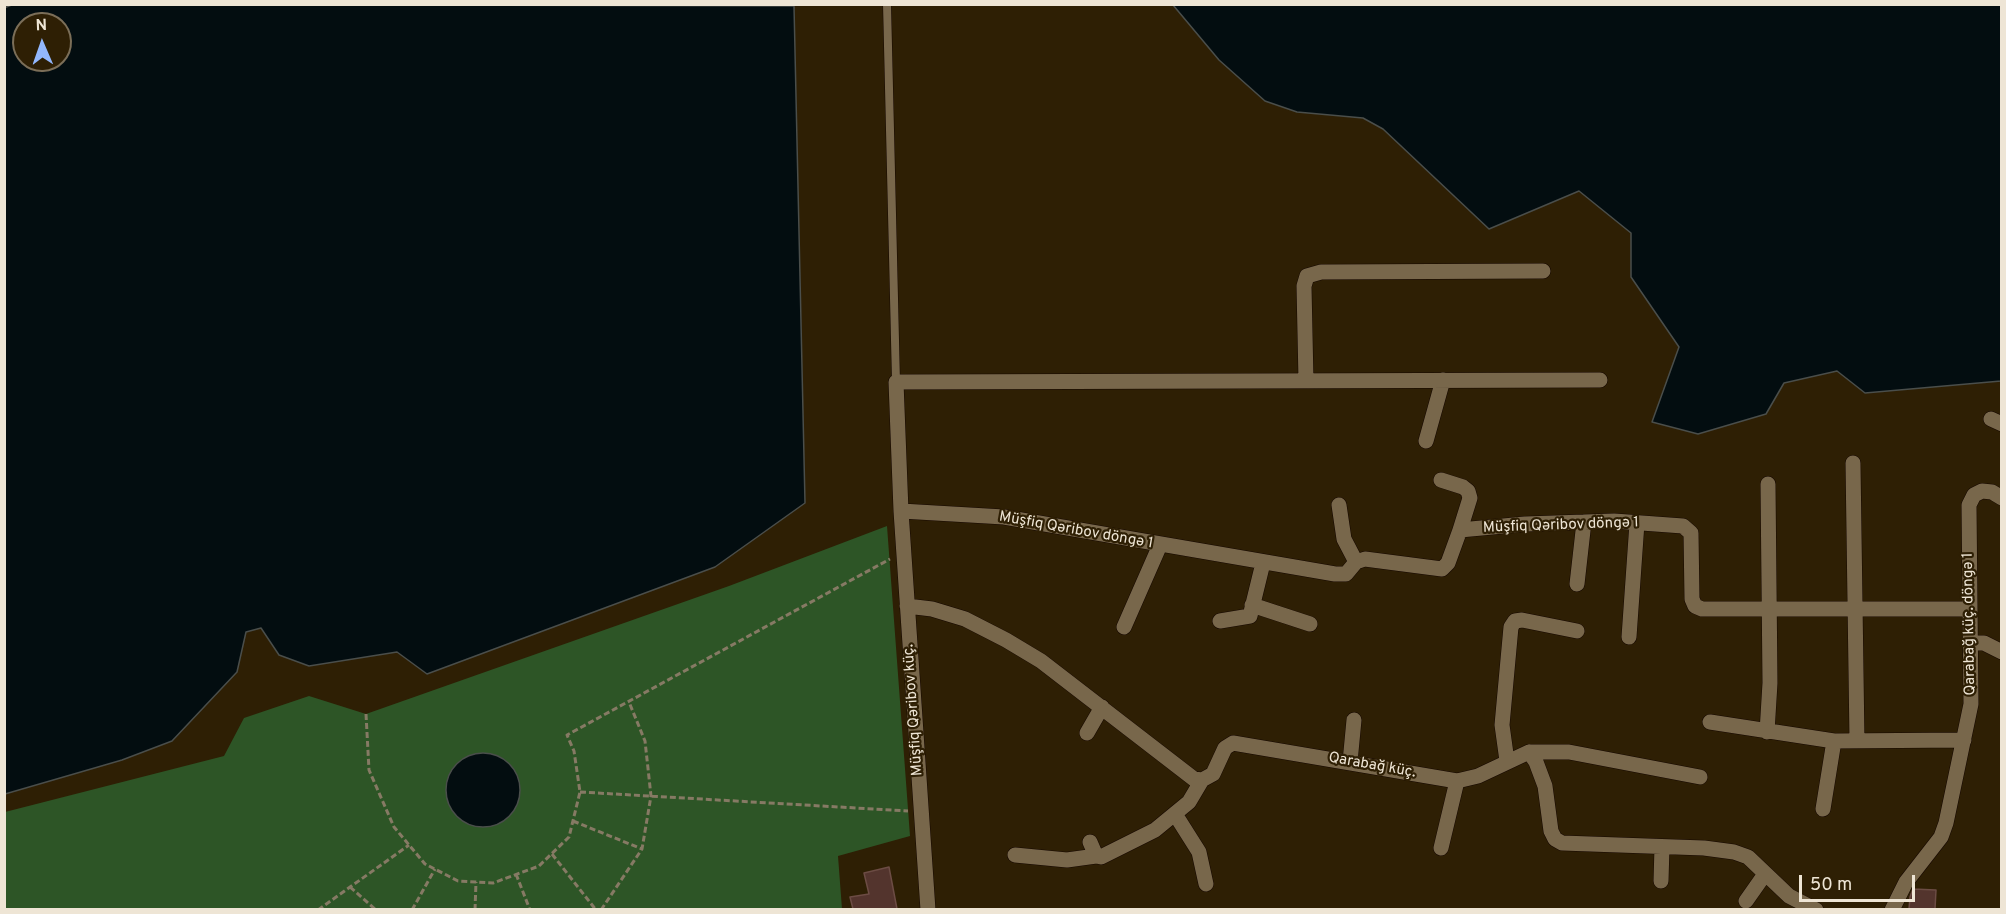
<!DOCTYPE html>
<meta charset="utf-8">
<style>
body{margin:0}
#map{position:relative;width:2006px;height:914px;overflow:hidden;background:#2e1f04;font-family:Overpass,sans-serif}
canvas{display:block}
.frame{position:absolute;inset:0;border:6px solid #eee5d5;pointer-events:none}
.north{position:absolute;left:12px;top:12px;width:60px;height:60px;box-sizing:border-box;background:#2e1f04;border:2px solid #7b6e58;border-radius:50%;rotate:358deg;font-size:16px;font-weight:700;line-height:24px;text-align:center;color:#eee5d5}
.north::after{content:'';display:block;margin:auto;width:21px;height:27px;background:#92b7fd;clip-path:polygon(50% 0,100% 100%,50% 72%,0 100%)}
.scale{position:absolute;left:1799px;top:875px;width:116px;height:27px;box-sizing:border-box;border:3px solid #eee5d5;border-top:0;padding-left:8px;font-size:18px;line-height:21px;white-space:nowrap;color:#eee5d5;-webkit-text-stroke:4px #2e1f04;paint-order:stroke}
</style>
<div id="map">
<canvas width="2006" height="914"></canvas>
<div class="frame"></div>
<div class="north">N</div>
<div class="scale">50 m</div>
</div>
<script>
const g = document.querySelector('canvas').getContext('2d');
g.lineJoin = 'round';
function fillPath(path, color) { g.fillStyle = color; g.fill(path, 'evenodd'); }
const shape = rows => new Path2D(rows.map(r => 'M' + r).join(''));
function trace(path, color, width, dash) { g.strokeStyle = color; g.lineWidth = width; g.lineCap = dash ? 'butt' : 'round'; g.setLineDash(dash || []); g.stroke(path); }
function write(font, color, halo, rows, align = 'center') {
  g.font = font + ' Overpass,sans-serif'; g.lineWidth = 4.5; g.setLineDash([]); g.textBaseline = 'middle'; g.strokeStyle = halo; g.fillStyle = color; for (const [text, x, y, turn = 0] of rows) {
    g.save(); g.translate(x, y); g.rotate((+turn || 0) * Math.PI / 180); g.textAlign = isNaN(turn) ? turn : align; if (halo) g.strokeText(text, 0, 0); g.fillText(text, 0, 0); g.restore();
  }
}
fillPath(shape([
 [887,526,910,836,838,856,842,909,5,910,5,812,224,756,244,718,309,696,366,714,729,586]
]), '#2d5526');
const water = shape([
 [14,4,794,6,805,503,715,567,427,674,397,652,309,666,279,655,261,628,246,632,237,672,172,741,122,760,5,794,4,8,14,4],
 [24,24,60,24,60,60,24,60,24,24],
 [1173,5,2001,5,2001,381,1865,393,1837,371,1784,383,1766,414,1698,434,1652,422,1679,347,1631,277,1631,233,1579,191,1489,229,1383,129,1363,118,1297,112,1265,101,1219,60,1173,5],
 '446 790a37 37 0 1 1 74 0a37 37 0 1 1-74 0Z'
]);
fillPath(water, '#030d10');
trace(water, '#4a4e4b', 1.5);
const building = shape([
 [889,867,897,909,853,909,850,897,869,894,864,873,889,867],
 [1913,889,1936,890,1935,909,1909,909,1910,897,1913,889]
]);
fillPath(building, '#53342d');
trace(building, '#6c4c44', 1.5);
const service = shape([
 [887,4,896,382]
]);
const minor = shape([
 [1306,381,1304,286,1307,276,1321,272,1543,271],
 [1991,419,2002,424],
 [1426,441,1443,380],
 [1853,463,1857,741],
 [1441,480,1463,487,1468,491,1470,498,1460,530],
 [1339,505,1344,539,1356,562],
 [901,511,1004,517,1335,574,1346,574,1356,562,1365,559,1442,569,1448,563,1460,530,1525,524,1614,521,1683,526,1691,533,1692,599,1695,606,1702,609,1970,609],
 [1577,584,1584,522],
 [1252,605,1310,624],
 [907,606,932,609,965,619,1006,640,1041,661,1194,779,1202,780,1213,774,1225,748,1233,743,1457,781,1478,776,1529,752,1536,762,1545,786,1551,831,1555,839,1562,843,1704,848,1734,852,1748,857,1789,896,1816,910],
 [1220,621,1250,616,1263,563],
 [1124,627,1160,545],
 [1629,637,1637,523],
 [1971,643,1984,643,2002,652],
 [1710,722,1834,741,1964,740],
 [1767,732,1770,683,1768,484],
 [1087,733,1102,707],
 [1529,752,1569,752,1700,777],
 [1507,761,1502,725,1511,627,1515,621,1522,620,1577,631],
 [1350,762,1354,720],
 [1823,809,1834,741],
 [1175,814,1199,852,1206,884],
 [1090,842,1096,856,1101,857,1155,830,1189,802,1202,780],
 [1441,848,1457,781],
 [1015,855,1067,860,1096,856],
 [1661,881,1662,847],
 [1746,901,1765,874],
 [928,910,901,511,896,382,1600,380],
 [1892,910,1906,882,1941,837,1946,823,1971,704,1969,505,1974,495,1982,491,1992,492,2002,498]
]);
trace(service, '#160800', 9);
trace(minor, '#160800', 16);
trace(shape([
 [366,714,369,770,394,827,425,864,458,881,493,883,539,866,569,837,580,792,574,751,567,735,890,559],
 [580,792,908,811],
 [573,821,642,849],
 [552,854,596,910],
 [516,874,530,910],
 [350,887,376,910],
 [318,910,409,845],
 [412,910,435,869],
 [475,910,476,882],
 [601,910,642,849,651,796,645,741,629,702]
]), '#867a64', 3, [6, 3]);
trace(service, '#78674b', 8);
trace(minor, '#78674b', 15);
write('15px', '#eee5d5', '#2e1f04', [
 ["Müşfiq Qəribov döngə 1",1561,526,-2],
 ["Müşfiq Qəribov döngə 1",1076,531,10],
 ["Qarabağ küç. döngə 1",1970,624,-91],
 ["Müşfiq Qəribov küç.",914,710,-94],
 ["Qarabağ küç.",1372,766,10]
]);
</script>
